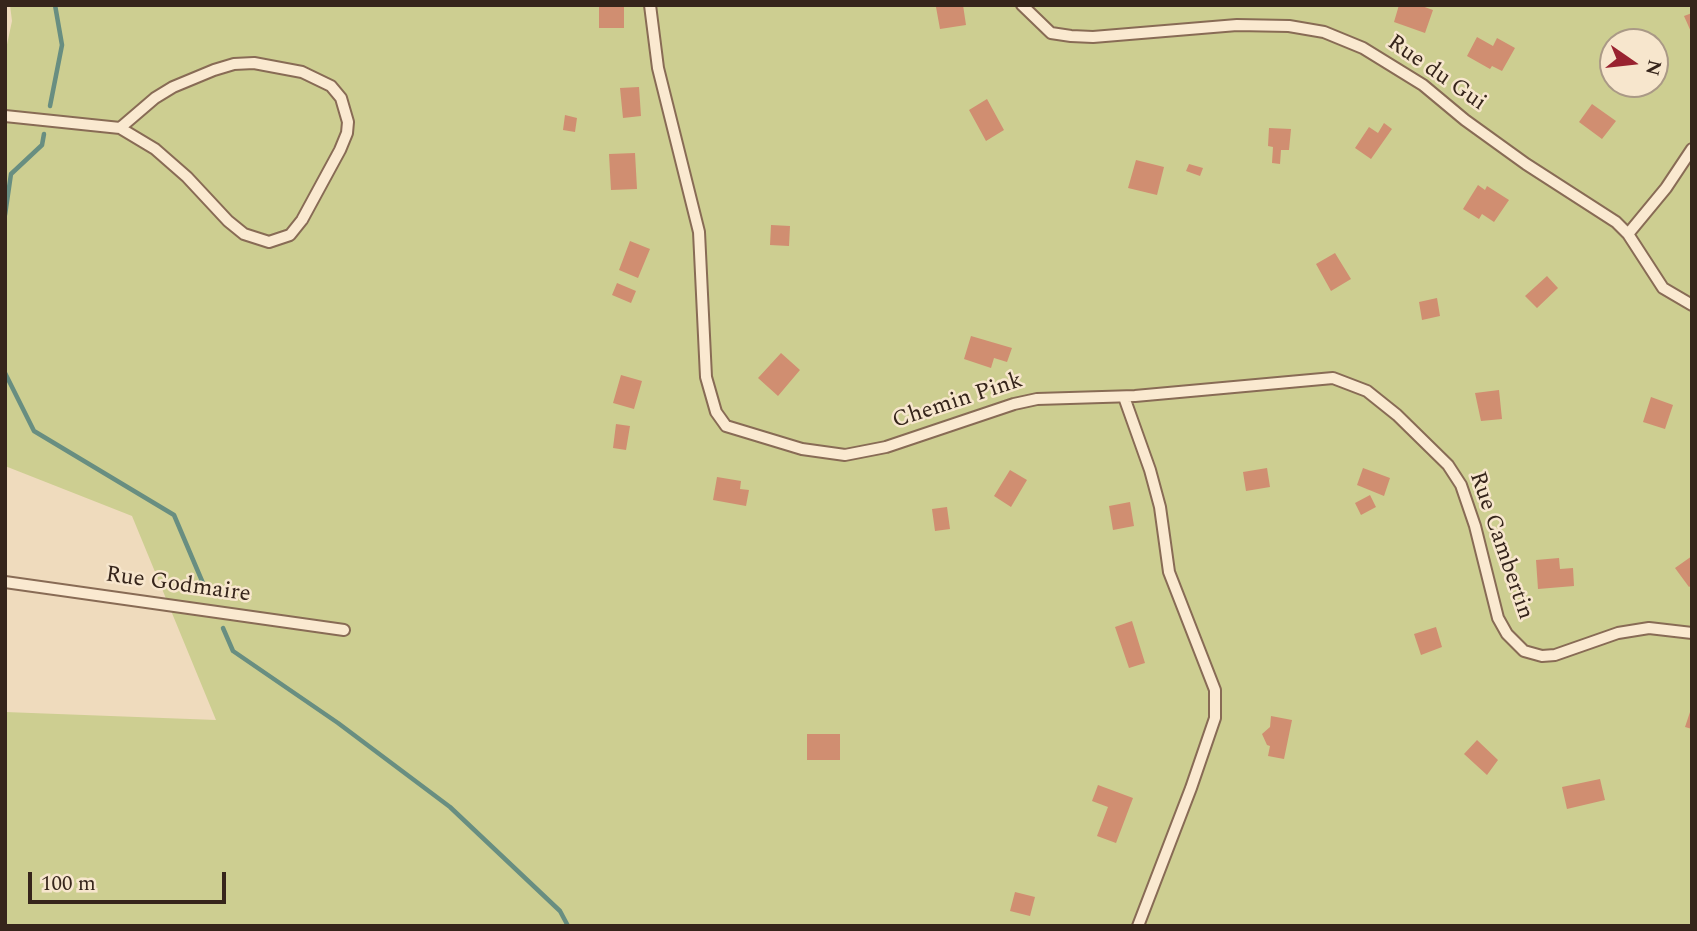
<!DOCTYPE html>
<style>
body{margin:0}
#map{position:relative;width:1697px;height:931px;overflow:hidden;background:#efdbbd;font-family:Spectral,serif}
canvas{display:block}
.frame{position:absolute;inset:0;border:7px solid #36251b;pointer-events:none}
.north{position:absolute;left:1599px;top:28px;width:70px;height:70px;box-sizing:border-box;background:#f7e6cd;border:2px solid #aa9986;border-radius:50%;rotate:104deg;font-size:19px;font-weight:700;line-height:28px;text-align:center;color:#36251b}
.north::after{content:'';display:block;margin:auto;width:24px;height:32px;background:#992330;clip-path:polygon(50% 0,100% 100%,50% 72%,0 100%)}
.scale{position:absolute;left:28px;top:872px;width:198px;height:32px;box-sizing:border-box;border:4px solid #36251b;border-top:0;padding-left:9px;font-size:21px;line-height:24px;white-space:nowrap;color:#36251b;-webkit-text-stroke:5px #f7e6cd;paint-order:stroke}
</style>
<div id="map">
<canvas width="1697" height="931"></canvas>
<div class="frame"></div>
<div class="north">N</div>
<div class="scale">100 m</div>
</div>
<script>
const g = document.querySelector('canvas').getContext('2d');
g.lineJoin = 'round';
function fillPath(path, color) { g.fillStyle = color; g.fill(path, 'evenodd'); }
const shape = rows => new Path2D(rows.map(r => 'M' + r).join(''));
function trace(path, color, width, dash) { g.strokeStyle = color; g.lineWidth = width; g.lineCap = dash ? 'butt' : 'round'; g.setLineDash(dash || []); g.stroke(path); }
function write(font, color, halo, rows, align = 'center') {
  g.font = font + ' Spectral,serif'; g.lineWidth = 5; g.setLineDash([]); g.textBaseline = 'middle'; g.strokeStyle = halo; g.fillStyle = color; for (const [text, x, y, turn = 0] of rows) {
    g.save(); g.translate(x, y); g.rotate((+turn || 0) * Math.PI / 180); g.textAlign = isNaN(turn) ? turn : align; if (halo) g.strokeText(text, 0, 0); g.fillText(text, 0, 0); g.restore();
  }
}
fillPath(shape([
 [10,5,1692,5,1692,926,5,926,5,712,216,720,132,516,5,466,5,54,12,21],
 [1613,42,1655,42,1655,84,1613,84]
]), '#cdce91');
trace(shape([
 [50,106,62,45,55,5],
 [5,215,11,174,42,145,44,134],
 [5,373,34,431,174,515,205,588],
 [223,628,233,651,338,723,450,807,560,911,568,926]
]), '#688e81', 4.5);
fillPath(shape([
 [599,5,624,5,624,28,599,28],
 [946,5,963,5,966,25,940,29,936,7],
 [1399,5,1419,5,1433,10,1425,33,1394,22],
 [1692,13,1692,34,1684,16],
 [1477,37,1493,46,1497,38,1515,48,1502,71,1492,66,1490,69,1467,56],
 [639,87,641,116,623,118,620,88],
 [987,99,1004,130,986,141,969,110],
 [1592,104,1616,121,1602,139,1579,122],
 [565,115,577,118,575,132,563,130],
 [1384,123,1392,129,1371,159,1355,148,1369,127,1378,133],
 [1269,128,1291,129,1289,150,1281,150,1280,164,1272,163,1273,147,1268,146],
 [635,153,637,189,611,190,609,154],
 [1136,160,1164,167,1157,195,1128,188],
 [1189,164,1203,168,1200,176,1186,171],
 [1478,185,1485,190,1487,186,1509,200,1494,222,1482,214,1479,219,1463,209],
 [771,225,790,226,789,246,770,245],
 [630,241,650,249,638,278,619,270],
 [1335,253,1351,279,1331,291,1316,264],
 [1547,276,1558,288,1537,308,1525,296],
 [617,283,636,291,631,303,612,295],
 [1437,298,1440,316,1422,320,1419,302],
 [971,336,1012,348,1007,362,994,358,991,368,964,359],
 [781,353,800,370,778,396,758,378],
 [621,375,642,381,634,409,613,403],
 [1499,390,1502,419,1481,421,1475,393],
 [1651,397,1673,405,1665,429,1643,422],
 [616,424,630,426,626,450,613,448],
 [1267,468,1270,487,1246,491,1243,472],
 [1363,468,1390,478,1384,496,1357,485],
 [1010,470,1027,480,1011,507,994,496],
 [717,477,741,481,740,489,749,490,746,506,713,500],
 [1370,495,1376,507,1361,515,1355,503],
 [1130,502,1134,526,1113,530,1109,506],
 [947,507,950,529,935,531,932,509],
 [1692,556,1692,585,1689,587,1675,568],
 [1559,558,1560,569,1573,568,1574,586,1538,589,1536,560],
 [1132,621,1145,663,1129,668,1115,627],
 [1436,627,1442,647,1421,655,1414,634],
 [1692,706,1692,729,1685,727],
 [1271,716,1292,720,1284,759,1268,756,1270,746,1267,745,1262,734,1270,727],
 [807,734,840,734,840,760,807,760],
 [1477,740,1498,760,1487,775,1464,754],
 [1600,779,1605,800,1567,809,1562,787],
 [1098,785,1133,798,1116,843,1097,836,1108,807,1092,801],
 [1015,892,1035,897,1030,916,1010,911]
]), '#d08e71');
const street = shape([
 [650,5,658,68,699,232,706,377,716,412,726,426,802,449,845,455,886,447,1014,404,1037,399,1135,396,1333,378,1367,391,1397,415,1448,465,1461,485,1475,526,1498,618,1507,634,1524,651,1542,656,1555,655,1618,633,1649,628,1692,633],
 [1022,5,1051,33,1071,36,1093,37,1237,25,1289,26,1324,32,1363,48,1423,85,1465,120,1526,164,1616,222,1628,234,1663,288,1692,305],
 [5,116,120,128,155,149,187,177,228,221,244,234,269,242,290,235,302,220,340,150,347,133,348,122,341,98,331,86,302,72,254,63,234,64,214,70,173,87,155,98,120,128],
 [1628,234,1666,188,1692,149],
 [1124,397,1150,470,1160,507,1169,572,1215,690,1215,718,1191,788,1138,926],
 [5,582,344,630]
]);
trace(street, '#886b55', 14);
trace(street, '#fae9d0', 10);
write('23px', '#36251b', '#f7e6cd', [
 ["Rue du Gui",1436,74,35],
 ["Chemin Pink",958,402,-18],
 ["Rue Cambertin",1500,546,71],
 ["Rue Godmaire",178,586,8]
]);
</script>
